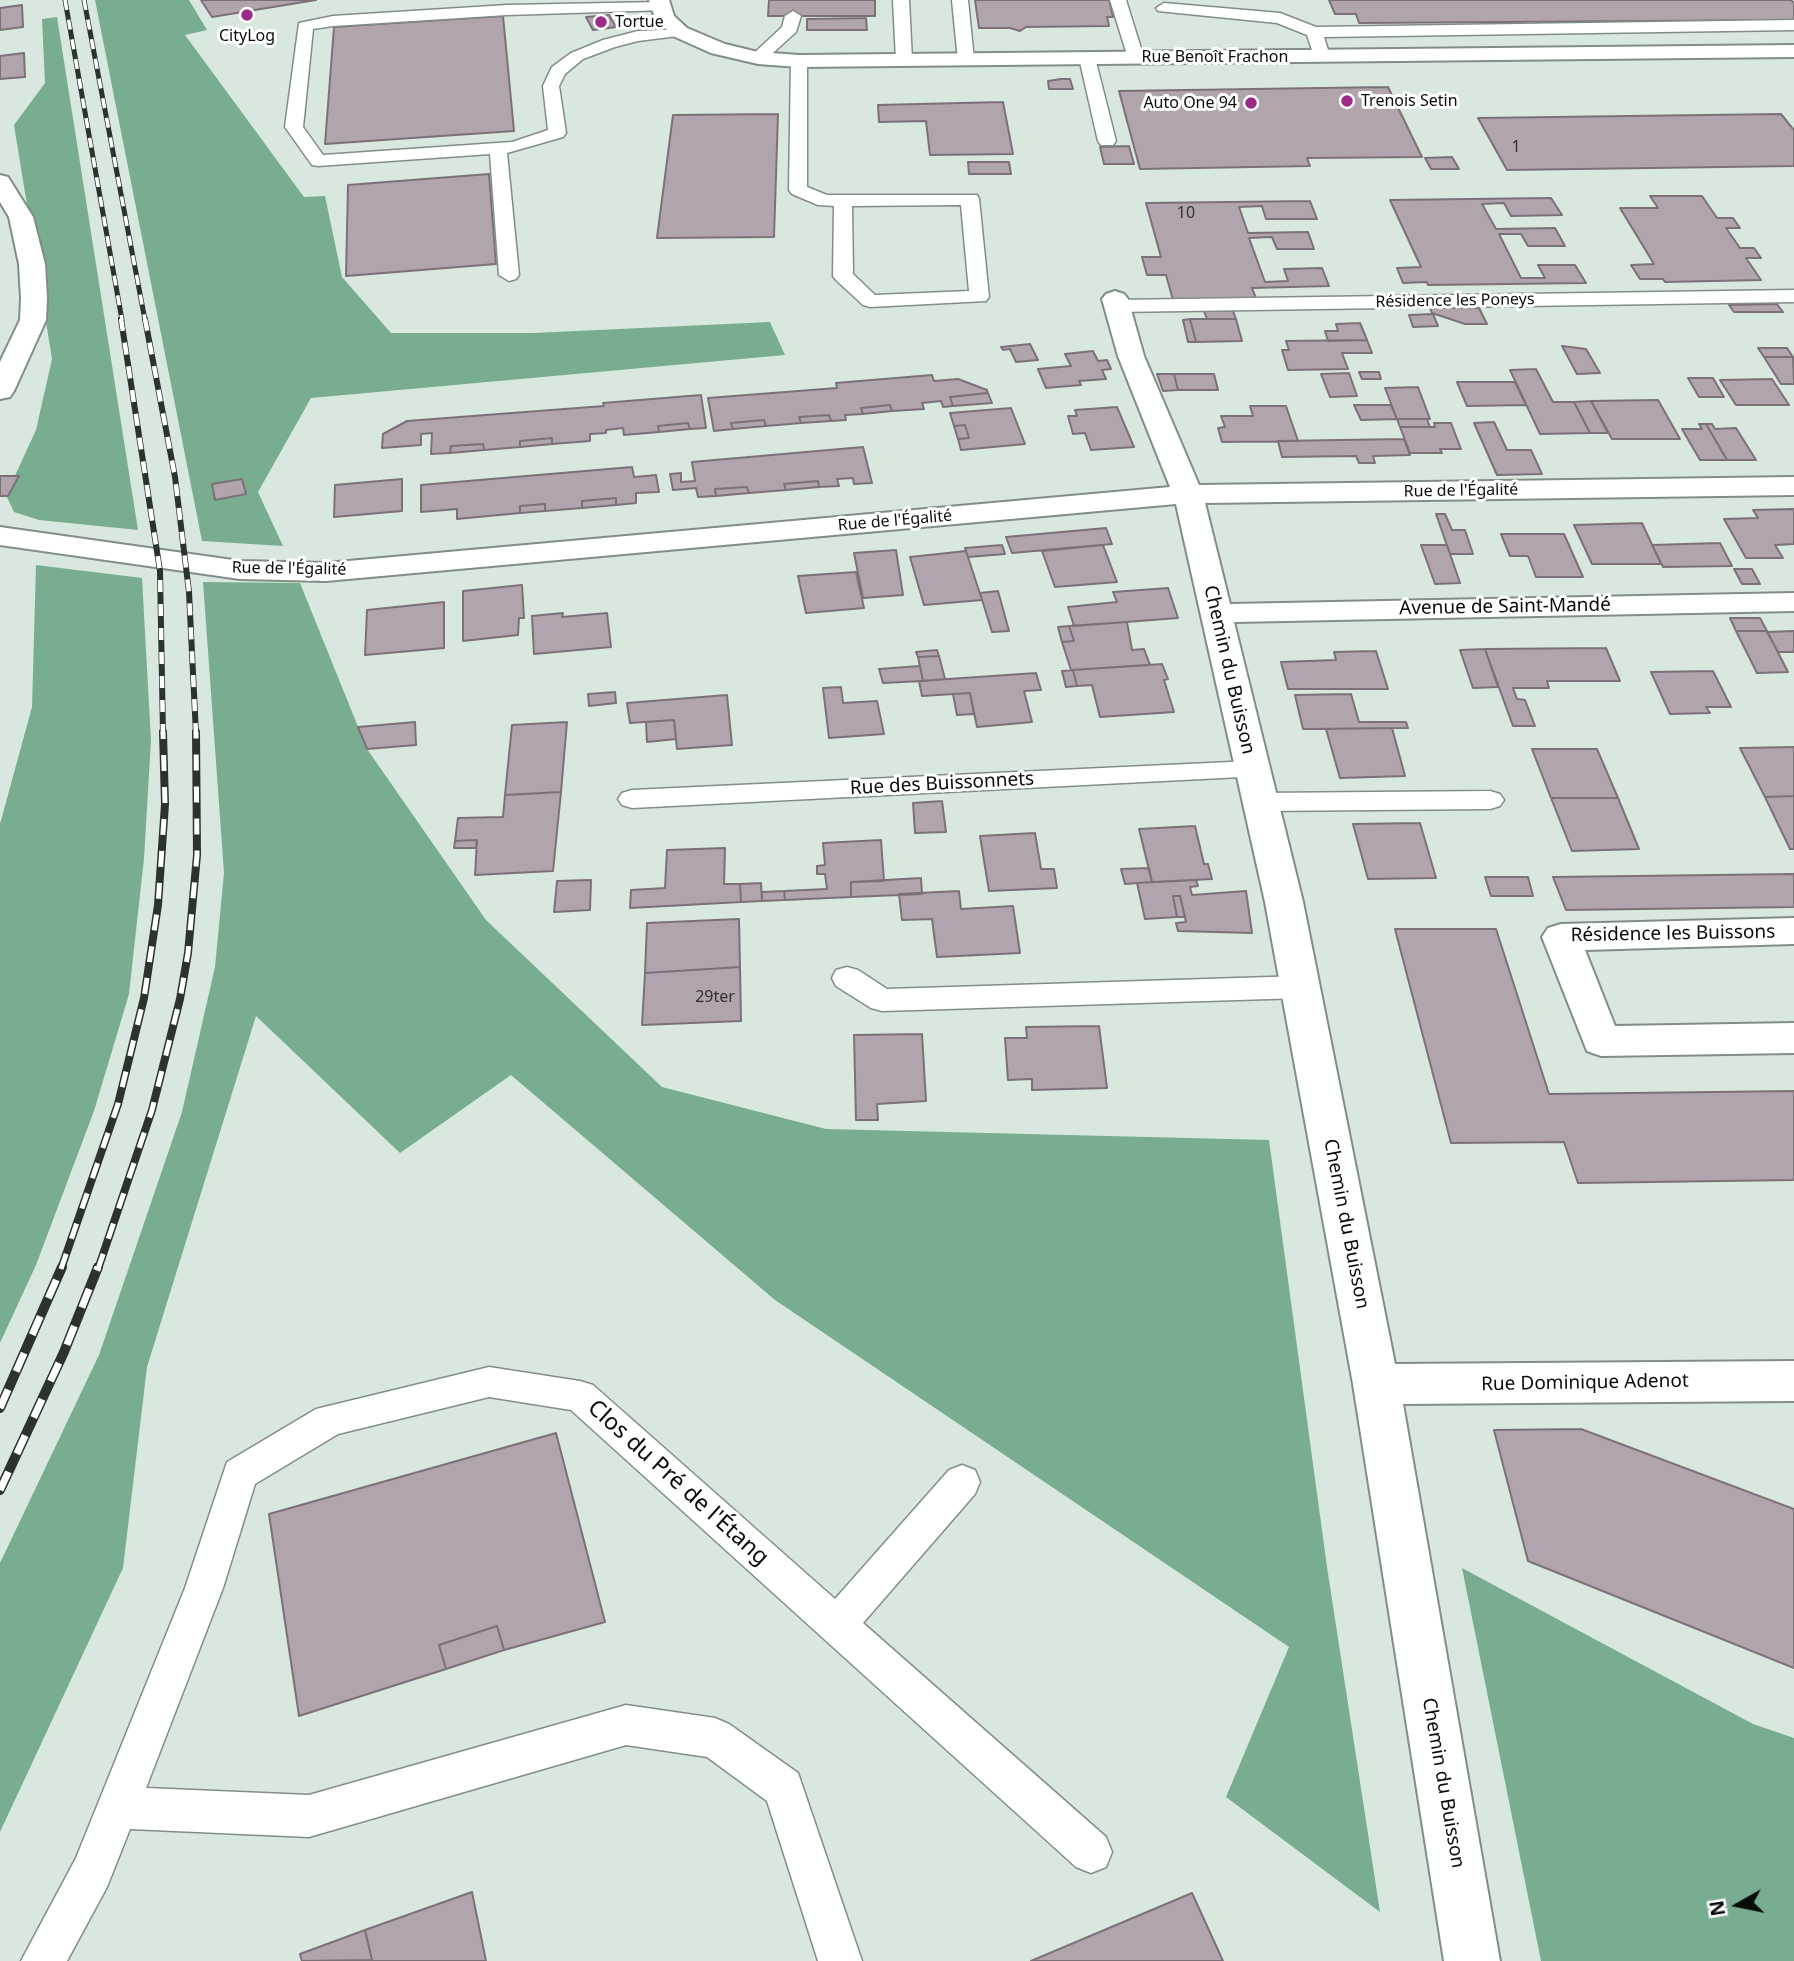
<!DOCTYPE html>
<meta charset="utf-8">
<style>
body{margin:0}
#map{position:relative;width:1794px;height:1961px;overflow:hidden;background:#d9e8de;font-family:"Noto Sans",sans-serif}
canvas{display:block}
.north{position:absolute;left:1703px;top:1870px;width:70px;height:70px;-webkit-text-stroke:5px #fff;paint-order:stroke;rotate:261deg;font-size:19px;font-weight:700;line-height:28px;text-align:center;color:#080d0a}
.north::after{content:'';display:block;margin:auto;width:24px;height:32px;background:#080d0a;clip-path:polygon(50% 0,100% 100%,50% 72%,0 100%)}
</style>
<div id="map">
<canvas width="1794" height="1961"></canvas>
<div class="north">N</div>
</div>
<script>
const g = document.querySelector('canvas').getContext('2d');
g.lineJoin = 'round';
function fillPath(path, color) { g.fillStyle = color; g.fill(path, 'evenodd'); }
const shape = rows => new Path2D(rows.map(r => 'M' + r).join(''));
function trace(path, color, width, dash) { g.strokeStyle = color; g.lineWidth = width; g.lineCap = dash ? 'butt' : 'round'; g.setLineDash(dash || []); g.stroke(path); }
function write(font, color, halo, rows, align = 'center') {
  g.font = font + ' "Noto Sans",sans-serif'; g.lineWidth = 6; g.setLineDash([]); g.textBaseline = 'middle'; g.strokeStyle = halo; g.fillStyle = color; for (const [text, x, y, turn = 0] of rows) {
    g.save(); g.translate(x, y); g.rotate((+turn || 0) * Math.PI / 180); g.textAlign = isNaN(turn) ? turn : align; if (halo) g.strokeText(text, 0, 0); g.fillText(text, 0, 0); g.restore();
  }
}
fillPath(shape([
 [95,0,189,0,207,30,185,35,304,197,325,196,342,277,391,333,533,333,770,322,785,355,311,398,258,492,283,546,202,541],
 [57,17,138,530,39,520,14,512,6,495,36,430,52,359,14,125,45,83,42,19],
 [36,565,142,578,151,740,144,859,129,994,94,1111,36,1265,0,1343,0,824,32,707],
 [203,582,300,583,367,749,486,920,662,1087,826,1129,1269,1140,1327,1567,1380,1912,1226,1797,1289,1647,775,1300,511,1075,400,1153,256,1016,147,1367,123,1568,0,1832,0,1563,99,1355,182,1112,215,967,224,873],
 [1462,1568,1753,1724,1794,1738,1794,1961,1541,1961]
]), '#79ad8f');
const building = shape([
 [201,0,316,0,212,17,201,0],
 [769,0,875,0,875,16,768,16,769,0],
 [975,0,1109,0,1113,17,1107,17,1109,26,1026,27,1020,31,1010,28,979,28,975,0],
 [1329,0,1791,0,1794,3,1794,20,1359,23,1356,14,1335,14,1329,0],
 [22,5,23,27,0,30,0,8,22,5],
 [609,15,616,27,593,30,586,17,609,15],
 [503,16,514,131,325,144,334,27,503,16],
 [866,18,867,30,807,30,807,19,866,18],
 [24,53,25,77,0,79,0,56,24,53],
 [1061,79,1070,79,1073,89,1049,89,1048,81,1061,79],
 [1388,87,1422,157,1307,158,1310,166,1140,169,1119,91,1388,87],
 [1003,102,1013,154,930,155,926,121,879,122,878,105,1003,102],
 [778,114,774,237,657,238,673,115,778,114],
 [1781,114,1794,130,1794,166,1507,170,1478,118,1781,114],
 [1129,146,1134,164,1104,164,1100,147,1129,146],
 [1452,157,1459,169,1431,169,1425,158,1452,157],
 [968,162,1009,162,1011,174,969,174,968,162],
 [489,174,496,264,346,276,348,185,489,174],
 [1650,196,1702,196,1717,218,1733,218,1740,228,1726,228,1740,248,1754,248,1761,258,1746,258,1761,280,1665,282,1663,279,1640,279,1631,265,1654,264,1620,208,1658,208,1650,196],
 [1551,198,1562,215,1511,216,1504,203,1482,204,1496,229,1555,228,1565,246,1528,246,1521,234,1499,234,1521,278,1545,278,1538,265,1575,265,1586,283,1428,285,1427,282,1403,283,1397,268,1421,267,1390,200,1551,198],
 [1310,201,1317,219,1266,219,1262,206,1239,207,1248,233,1308,232,1314,249,1277,249,1272,237,1249,238,1265,282,1288,281,1284,269,1322,268,1329,286,1252,288,1256,298,1173,300,1166,275,1147,275,1142,257,1161,257,1146,203,1310,201],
 [1777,304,1783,312,1734,312,1729,305,1777,304],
 [1430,308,1479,308,1487,324,1465,324,1432,313,1430,308],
 [1204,311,1233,311,1236,319,1207,319,1204,311],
 [1433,314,1438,326,1413,327,1409,315,1433,314],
 [1190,319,1196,342,1188,342,1183,320,1190,319],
 [1190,319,1236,319,1242,341,1196,342,1190,319],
 [1360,323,1367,340,1328,341,1325,331,1338,331,1336,324,1360,323],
 [1367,340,1372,353,1342,353,1348,369,1288,370,1282,350,1289,350,1286,341,1367,340],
 [1030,344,1038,360,1016,362,1010,349,1003,350,1001,347,1030,344],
 [1562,346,1586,349,1600,373,1577,374,1562,346],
 [1758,348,1787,348,1793,357,1764,357,1758,348],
 [1093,351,1098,361,1107,360,1111,369,1102,370,1106,379,1079,381,1081,385,1046,388,1038,369,1071,366,1065,354,1093,351],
 [1764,357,1793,357,1794,384,1781,384,1764,357],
 [1536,369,1553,402,1574,402,1590,433,1540,434,1510,370,1536,369],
 [1359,372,1379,372,1381,379,1362,379,1359,372],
 [1349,373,1357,396,1330,397,1321,374,1349,373],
 [1157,374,1174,374,1178,390,1163,391,1157,374],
 [1174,374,1214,374,1218,390,1178,390,1174,374],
 [932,375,934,381,958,379,987,390,988,393,950,397,953,406,943,407,941,401,922,403,924,409,892,411,890,405,861,408,863,414,845,415,846,420,831,421,829,415,799,417,801,423,766,426,764,420,731,423,733,429,714,431,708,398,837,388,836,383,932,375],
 [1688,378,1713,378,1724,397,1699,397,1688,378],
 [1772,379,1789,405,1736,405,1720,380,1772,379],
 [1457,382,1515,382,1526,405,1467,406,1457,382],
 [1418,387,1430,419,1397,419,1385,388,1418,387],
 [988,393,992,403,953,406,950,397,988,393],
 [701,395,706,428,690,429,688,423,658,426,659,432,624,435,623,428,606,430,606,433,590,434,590,441,552,444,552,438,520,441,520,447,484,450,483,444,451,446,450,453,431,454,432,433,421,434,421,445,382,448,383,434,407,421,604,406,603,403,701,395],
 [1658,400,1680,439,1612,439,1591,401,1658,400],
 [1591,401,1608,433,1590,433,1574,402,1591,401],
 [890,405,892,411,863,414,861,408,890,405],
 [1354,405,1391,405,1397,419,1361,420,1354,405],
 [1250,406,1286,406,1298,441,1222,442,1218,428,1225,427,1221,416,1253,416,1250,406],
 [1117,407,1134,447,1091,450,1085,433,1073,434,1068,416,1077,416,1075,410,1117,407],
 [1011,408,1025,444,961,450,958,439,969,438,965,425,954,426,950,413,1011,408],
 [829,415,831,421,801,423,799,417,829,415],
 [1397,419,1427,419,1430,427,1400,427,1397,419],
 [764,420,766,426,733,429,731,423,764,420],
 [1494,422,1507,450,1531,450,1542,474,1497,475,1474,423,1494,422],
 [688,423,690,429,659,432,658,426,688,423],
 [1434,423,1451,423,1461,449,1440,449,1442,453,1410,453,1400,427,1435,427,1434,423],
 [1699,424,1706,424,1727,460,1700,460,1682,429,1702,429,1699,424],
 [1706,424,1712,424,1715,429,1736,428,1756,460,1727,460,1706,424],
 [965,425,969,438,958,439,954,426,965,425],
 [552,438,552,444,520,447,520,441,552,438],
 [1404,439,1410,455,1373,456,1375,463,1359,463,1356,456,1282,457,1278,441,1404,439],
 [483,444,484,450,450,453,451,446,483,444],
 [863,447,872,483,854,484,853,478,837,479,839,486,819,487,818,481,784,484,786,490,749,493,747,487,715,489,716,496,698,497,696,488,673,490,670,474,681,473,681,482,695,481,692,462,863,447],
 [632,467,634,477,656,475,659,492,636,493,636,503,616,505,616,498,582,501,582,508,545,511,545,504,520,506,520,513,457,519,457,509,421,512,421,485,632,467],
 [0,476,19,476,8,496,0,496,0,476],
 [242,479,246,494,215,500,212,484,242,479],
 [402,479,402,511,334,517,335,485,402,479],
 [818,481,819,487,786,490,784,484,818,481],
 [747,487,749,493,716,496,715,489,747,487],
 [616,498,616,505,582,508,582,501,616,498],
 [545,504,545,511,520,513,520,506,545,504],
 [1794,509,1794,544,1775,545,1783,558,1746,558,1724,519,1758,518,1753,510,1794,509],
 [1436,514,1445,514,1452,530,1465,530,1473,554,1450,554,1436,514],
 [1642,523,1661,564,1592,564,1574,525,1642,523],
 [1106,528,1112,544,1012,553,1006,537,1106,528],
 [1501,534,1564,534,1583,577,1536,577,1528,556,1510,556,1501,534],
 [1720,543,1732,566,1663,567,1652,545,1720,543],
 [1002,545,1005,554,968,557,965,548,1002,545],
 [1103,545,1117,582,1055,587,1042,551,1103,545],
 [1421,545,1447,545,1460,583,1435,584,1421,545],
 [896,550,903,595,863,598,854,553,896,550],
 [966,551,982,600,924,605,910,557,966,551],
 [1734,569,1752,569,1760,584,1742,584,1734,569],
 [856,572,864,608,806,613,798,576,856,572],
 [522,585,524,618,519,618,518,635,463,641,463,591,522,585],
 [1168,588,1178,618,1074,626,1068,607,1117,602,1113,592,1168,588],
 [998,591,1009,631,992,632,980,593,998,591],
 [444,602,444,648,365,655,367,610,444,602],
 [563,613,562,617,607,613,611,647,534,654,532,616,563,613],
 [1730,618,1760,618,1767,631,1736,631,1730,618],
 [1127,622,1132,650,1144,649,1150,665,1071,670,1062,642,1074,641,1069,626,1127,622],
 [1069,626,1074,641,1062,642,1058,627,1069,626],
 [1736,631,1767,631,1788,672,1757,673,1736,631],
 [1794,631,1794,652,1778,652,1767,632,1794,631],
 [1606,648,1620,681,1547,681,1549,688,1513,688,1517,699,1525,700,1535,726,1513,726,1485,649,1606,648],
 [1485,649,1498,687,1473,688,1460,650,1485,649],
 [937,650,939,656,918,657,916,652,937,650],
 [1376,651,1388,689,1288,689,1281,662,1336,660,1334,652,1376,651],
 [939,656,945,679,923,681,918,657,939,656],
 [1162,664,1168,679,1164,680,1174,712,1100,717,1092,685,1077,686,1073,670,1162,664],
 [920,666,923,681,883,683,879,669,920,666],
 [1073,670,1077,686,1066,687,1062,671,1073,670],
 [1713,671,1731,707,1706,707,1710,713,1670,714,1651,672,1713,671],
 [1036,673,1041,690,1024,691,1032,722,977,727,970,693,922,696,919,681,1036,673],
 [841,687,843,703,877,701,884,734,829,738,823,688,841,687],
 [615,692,616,703,589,706,588,694,615,692],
 [970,693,974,714,957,715,953,694,970,693],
 [1351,694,1359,722,1406,722,1408,728,1303,729,1295,695,1351,694],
 [727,695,732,745,677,749,674,720,630,723,627,703,727,695],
 [674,720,676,739,647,742,646,722,674,720],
 [415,722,416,745,367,749,358,727,415,722],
 [567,722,561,792,505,795,512,725,567,722],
 [1392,728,1405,776,1340,778,1326,729,1392,728],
 [1794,747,1794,796,1765,797,1740,748,1794,747],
 [1532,749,1597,749,1618,798,1551,798,1532,749],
 [561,792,553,871,475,875,477,840,455,841,458,818,503,817,505,795,561,792],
 [1794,796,1794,849,1790,849,1765,797,1794,796],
 [1551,798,1618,798,1639,849,1572,851,1551,798],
 [942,801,946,832,915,833,913,803,942,801],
 [1420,823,1436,878,1368,879,1353,824,1420,823],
 [1195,826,1204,864,1208,864,1212,879,1152,882,1139,829,1195,826],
 [1035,833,1041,869,1054,869,1057,888,989,891,980,836,1035,833],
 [477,840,476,848,454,848,455,841,477,840],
 [881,840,884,881,851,882,851,897,785,900,784,891,827,889,825,874,817,874,817,866,825,865,823,843,881,840],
 [725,848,724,884,740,884,741,902,630,908,631,890,665,888,667,850,725,848],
 [1149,868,1152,882,1125,884,1121,869,1149,868],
 [1794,874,1794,907,1566,910,1553,877,1794,874],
 [1485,877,1528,877,1533,896,1491,896,1485,877],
 [921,878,922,894,851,897,851,882,921,878],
 [591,880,590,910,554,912,557,881,591,880],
 [1196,880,1198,886,1190,887,1192,895,1246,891,1252,933,1178,931,1176,923,1186,922,1180,896,1173,896,1177,917,1145,919,1137,883,1196,880],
 [761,883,762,901,741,902,740,884,761,883],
 [784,891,785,900,762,901,762,892,784,891],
 [959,891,961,909,1013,906,1020,953,937,957,932,919,902,920,899,894,959,891],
 [1173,896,1180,896,1185,917,1177,917,1173,896],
 [739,919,740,967,645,973,647,923,739,919],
 [1395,929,1496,929,1549,1094,1794,1091,1794,1180,1578,1183,1564,1142,1451,1143,1395,929],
 [740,967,741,1021,642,1025,645,973,740,967],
 [1099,1026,1107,1088,1032,1090,1032,1079,1008,1080,1005,1038,1027,1038,1026,1027,1099,1026],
 [922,1034,926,1101,877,1104,878,1120,856,1120,854,1035,922,1034],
 [1581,1429,1794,1509,1794,1668,1528,1561,1494,1430,1581,1429],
 [556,1433,605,1622,504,1650,497,1626,439,1645,446,1669,299,1716,269,1514,556,1433],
 [497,1626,504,1650,446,1669,439,1645,497,1626],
 [472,1892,486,1961,368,1961,372,1960,365,1930,472,1892],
 [1192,1893,1223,1961,1031,1961,1192,1893],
 [365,1930,372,1960,302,1961,300,1954,365,1930]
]);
fillPath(building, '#b1a4ad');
trace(building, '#7c7079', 2);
const service = shape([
 [893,0,909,0,912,60,904,65,896,60,893,0],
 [952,0,968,0,974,60,972,63,966,65,958,60,952,0],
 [1110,0,1126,0,1144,58,1142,61,1130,61,1128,58,1110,0],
 [660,2,666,4,668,7,666,10,507,15,333,26,313,29,303,127,323,155,512,142,548,130,543,86,552,67,571,53,603,40,638,31,686,29,688,32,686,35,638,41,615,47,583,59,565,74,559,86,566,133,563,137,507,153,519,275,516,279,509,281,499,275,490,154,318,166,312,165,285,127,299,23,333,16,507,5,660,2],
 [1164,3,1280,13,1316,27,1794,20,1794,30,1324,37,1328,50,1320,55,1312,50,1307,35,1277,23,1158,11,1156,8,1164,3],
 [793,11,801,16,796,32,764,61,752,61,750,58,752,55,782,27,785,16,793,11],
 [1087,53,1095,58,1116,141,1113,145,1101,145,1098,141,1079,58,1087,53],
 [799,56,807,61,807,187,827,195,977,195,979,199,989,297,986,301,870,307,863,305,836,280,833,276,834,206,818,205,792,194,789,190,791,61,799,56],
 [961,205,969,291,875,295,853,274,852,206,961,205],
 [1794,290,1794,302,1117,312,1110,310,1107,306,1110,302,1117,300,1794,290],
 [1252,761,1261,764,1265,770,1261,776,632,808,622,805,618,799,622,793,632,790,1252,761],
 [1490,791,1500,794,1504,800,1500,806,1490,809,1261,811,1251,808,1247,802,1251,796,1261,793,1490,791],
 [847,967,858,970,887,989,1302,976,1313,979,1317,987,1313,995,1302,998,882,1011,871,1008,836,986,832,978,836,970,847,967],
 [489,1367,580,1381,593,1385,835,1599,949,1470,962,1465,975,1470,980,1482,975,1494,863,1623,1106,1837,1112,1852,1106,1867,1091,1873,1076,1867,571,1410,489,1397,338,1434,255,1484,223,1588,146,1788,309,1795,626,1705,715,1718,729,1724,798,1773,862,1961,818,1961,767,1801,707,1757,626,1745,309,1837,130,1829,107,1887,67,1961,21,1961,76,1858,185,1588,227,1462,316,1409,489,1367]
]);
const minor = shape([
 [649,0,669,0,674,16,687,28,725,44,758,52,799,55,1794,45,1794,57,799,67,758,64,711,53,673,36,655,18,649,0],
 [0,175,8,177,33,217,45,264,47,298,46,320,14,391,10,397,0,399,0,362,20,320,21,298,19,264,9,217,0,202,0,175],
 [1115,291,1124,294,1128,299,1144,356,1199,485,1794,477,1794,495,1205,503,1230,604,1794,593,1794,611,1234,622,1303,902,1395,1364,1794,1361,1794,1401,1403,1404,1500,1961,1444,1961,1353,1384,1265,902,1176,504,326,581,240,579,0,545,0,527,240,561,326,563,1170,487,1118,356,1102,299,1106,294,1115,291],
 [1794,918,1794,944,1585,950,1615,1026,1794,1023,1794,1053,1601,1056,1587,1051,1542,937,1548,928,1561,924,1794,918]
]);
trace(service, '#818e86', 3);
trace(minor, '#818e86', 4);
fillPath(service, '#fff');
fillPath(minor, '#fff');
const railFar3 = shape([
 [65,0,122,320],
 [84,0,145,320]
]);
const railFar2 = shape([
 [121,319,160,571,163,734],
 [145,319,175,477,189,592,196,734]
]);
const railFar1 = shape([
 [61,1269,118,1104,144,998,158,905,165,804,163,732],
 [98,1269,152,1110,180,999,188,953,197,855,196,732]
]);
const rail = shape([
 [0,1408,62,1267],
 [0,1490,64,1352,98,1267]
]);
trace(railFar3, '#2c332f', 5);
trace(railFar2, '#2c332f', 6);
trace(railFar1, '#2c332f', 8);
trace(rail, '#2c332f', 10);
trace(railFar3, '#fff', 3.5, [10]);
trace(railFar2, '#fff', 4.5, [12]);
trace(railFar1, '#fff', 5, [16]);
trace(rail, '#fff', 7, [20]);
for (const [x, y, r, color] of [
 [247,15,7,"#9c2a86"],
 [601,22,7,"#9c2a86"],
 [1347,101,7,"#9c2a86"],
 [1251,103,7,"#9c2a86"]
]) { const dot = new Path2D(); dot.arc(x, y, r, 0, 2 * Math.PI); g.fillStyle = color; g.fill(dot); trace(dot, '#fff', 2.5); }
write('16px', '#080d0a', '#fff', [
 ["Tortue",615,22],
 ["CityLog",247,36,"center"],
 ["Trenois Setin",1361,101],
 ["Auto One 94",1237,103,"right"]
], 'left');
write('16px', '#080d0a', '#fff', [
 ["Rue Benoît Frachon",1215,57],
 ["Résidence les Poneys",1455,301,-1],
 ["Rue de l'Égalité",1461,491,-1],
 ["Rue de l'Égalité",895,521,-5],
 ["Rue de l'Égalité",289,569,1]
]);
write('16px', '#323333', null, [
 ["1",1516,147],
 ["10",1186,213],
 ["29ter",715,997]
]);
write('19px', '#080d0a', '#fff', [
 ["Avenue de Saint-Mandé",1505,607,-1],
 ["Chemin du Buisson",1229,670,77],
 ["Rue des Buissonnets",942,784,-3],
 ["Résidence les Buissons",1673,934,-1],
 ["Chemin du Buisson",1346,1224,79],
 ["Rue Dominique Adenot",1585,1383,-1],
 ["Chemin du Buisson",1443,1783,80]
]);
write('23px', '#080d0a', '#fff', [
 ["Clos du Pré de l'Étang",678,1483,42]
]);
</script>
